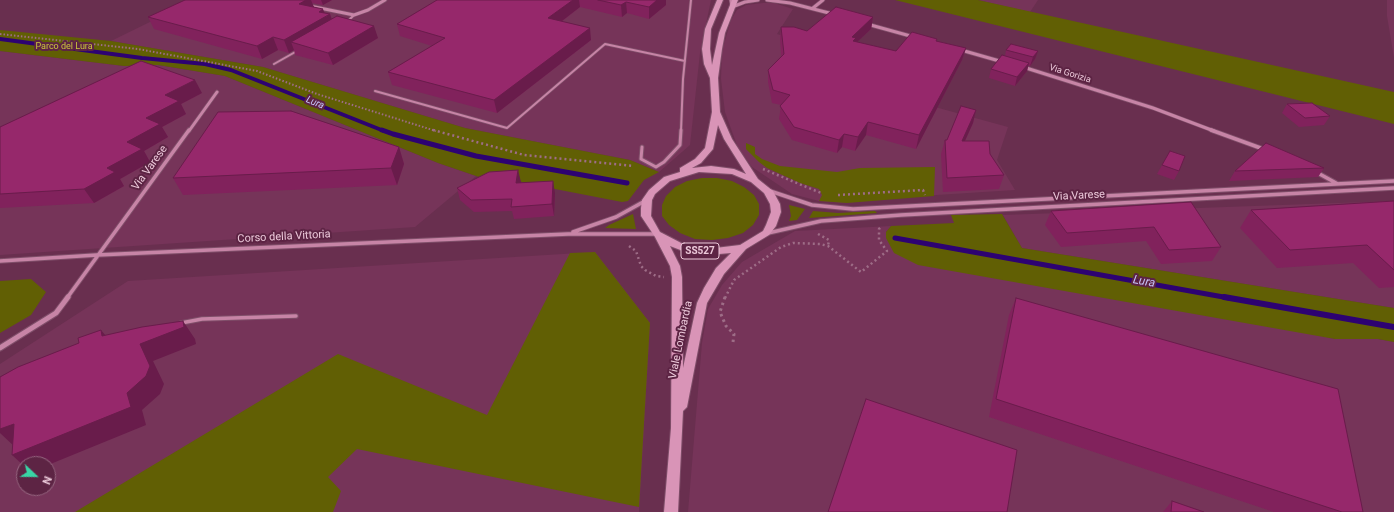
<!DOCTYPE html>
<style>
body{margin:0}
#map{position:relative;width:1394px;height:512px;overflow:hidden;background:#692f4f;font-family:Roboto,sans-serif}
canvas{display:block}
.north{position:absolute;left:16px;top:456px;width:40px;height:40px;box-sizing:border-box;background:#5d2444;border:1px solid #966680;border-radius:50%;rotate:112deg;font-size:11px;font-weight:700;line-height:16px;text-align:center;color:#ecc9da}
.north::after{content:'';display:block;margin:auto;width:14px;height:18px;background:#39d4a5;clip-path:polygon(50% 0,100% 100%,50% 72%,0 100%)}
</style>
<div id="map">
<canvas width="1394" height="512"></canvas>
<div class="north">N</div>
</div>
<script>
const g = document.querySelector('canvas').getContext('2d');
g.lineJoin = 'round';
function fillPath(path, color) { g.fillStyle = color; g.fill(path, 'evenodd'); }
const shape = rows => new Path2D(rows.map(r => 'M' + r).join(''));
function trace(path, color, width, dash) { g.strokeStyle = color; g.lineWidth = width; g.lineCap = dash ? 'butt' : 'round'; g.setLineDash(dash || []); g.stroke(path); }
function write(font, color, halo, rows, align = 'center') {
  g.font = font + ' Roboto,sans-serif'; g.lineWidth = 4; g.setLineDash([]); g.textBaseline = 'middle'; g.strokeStyle = halo; g.fillStyle = color; for (const [text, x, y, turn = 0] of rows) {
    g.save(); g.translate(x, y); g.rotate((+turn || 0) * Math.PI / 180); g.textAlign = isNaN(turn) ? turn : align; if (halo) g.strokeText(text, 0, 0); g.fillText(text, 0, 0); g.restore();
  }
}
fillPath(shape([
 [195,0,711,0,700,53,690,145,659,172,630,160,465,128,263,67,111,41],
 [978,0,1038,0,1030,12],
 [1387,0,1394,0,1394,58,1387,16],
 [763,3,774,3,793,9,777,34,793,39,902,98,1008,127,997,160,1015,190,905,197,847,203,819,201,792,194,752,167,738,148,725,112,721,79,722,51,731,20,737,10,746,5],
 [0,51,124,66,158,65,225,76,438,163,476,176,415,227,0,255],
 [1394,201,1394,308,1022,248,1003,215],
 [891,226,886,232,1335,339,1378,339,1394,342,1394,512,688,512,702,343,708,309,722,285,742,262,795,231],
 [595,252,650,323,639,512,0,512,0,364,128,281],
 [24,464,48,464,48,488,24,488]
]), '#763459');
fillPath(shape([
 [895,0,978,0,1394,92,1394,124],
 [0,30,111,41,263,67,465,128,630,160,659,172,644,180,628,201,622,202,524,183,518,180,485,179,438,163,225,76,158,65,124,66,0,51],
 [746,143,755,147,755,154,762,159,780,166,837,172,860,168,935,167,934,196,847,203,819,201,822,195,819,189,800,183,767,168,759,162,746,149],
 [702,178,717,178,732,181,744,187,754,195,759,204,759,215,753,225,743,233,728,238,712,240,695,239,680,233,669,225,662,216,662,205,666,196,675,187,687,181],
 [789,205,805,209,797,220,789,221,791,216],
 [813,211,838,213,875,211,877,213,809,218],
 [633,214,636,229,605,228,609,225],
 [1002,214,1022,248,1394,308,1394,342,1378,339,1335,339,918,265,894,253,886,238,886,232,891,226,954,223,951,215],
 [595,252,650,323,639,507,357,449,328,477,341,491,333,512,75,512,338,354,487,415,570,253],
 [31,279,46,292,31,315,0,333,0,281]
]), '#615f04');
trace(shape([
 [0,39,142,58,205,64,231,70,384,131]
]), '#2d0272', 4);
trace(shape([
 [382,130,393,134,476,156,627,183],
 [895,238,1229,298]
]), '#2d0272', 5);
trace(shape([
 [1224,297,1394,327]
]), '#2d0272', 6);
const laneFar2 = shape([
 [347,22,354,15],
 [274,64,297,51],
 [375,91,507,128,605,44,685,61],
 [681,131,683,79,691,0]
]);
const laneFar1 = shape([
 [642,147,641,159,656,167,664,162,680,145,681,130]
]);
const lane = shape([
 [181,323,202,319,296,316]
]);
const streetFar2 = shape([
 [731,0,732,7,745,2,758,0],
 [767,0,790,3,833,14],
 [310,6,354,15,368,10,385,0],
 [813,8,823,0],
 [867,24,914,37],
 [961,50,1003,62],
 [1023,67,1153,108,1214,131],
 [189,131,217,92]
]);
const streetFar1 = shape([
 [1211,130,1266,150],
 [1316,172,1336,183],
 [770,191,812,205,853,209,1394,181],
 [573,232,616,217,645,201],
 [768,233,821,221,901,215,1394,188],
 [0,261,97,255,568,234,657,234],
 [67,298,189,130]
]);
const street = shape([
 [0,348,56,313,68,297]
]);
const primary = shape([
 [717,0,723,0,711,29,710,49,712,65,719,33,732,0,738,0,725,33,722,49,718,78,720,112,732,139,758,179,773,191,780,204,781,212,776,226,769,235,746,249,724,274,707,303,687,407,683,411,678,512,664,512,671,428,672,277,670,266,655,237,641,216,641,208,642,200,649,190,664,177,680,172,680,168,695,159,705,148,712,112,710,78,704,64,702,49,705,29,717,0],
 [718,125,724,139,746,174,734,169,711,166,692,168,701,163,713,149,718,125],
 [699,172,732,174,751,182,764,193,770,204,771,212,766,225,763,231,740,245,707,249,685,245,660,232,651,216,652,200,655,194,670,181,699,172],
 [670,246,683,251,707,255,731,253,716,268,704,288,697,303,683,368,682,277,680,266,670,246]
]);
trace(laneFar2, '#7f4e69', 3.5);
trace(laneFar1, '#7f4e69', 5);
trace(lane, '#7f4e69', 5.5);
trace(streetFar2, '#7f4e69', 4.5);
trace(streetFar1, '#7f4e69', 5.5);
trace(street, '#7f4e69', 7);
trace(primary, '#7f4e69', 2);
trace(shape([
 [0,34,138,49,257,71,317,94,436,131]
]), '#9e6d87', 2, [1.5, 2]);
trace(shape([
 [433,130,524,155,633,166],
 [763,169,821,193],
 [838,195,923,190,925,195],
 [818,234,829,240,828,246],
 [629,246,636,251,641,266,645,270,656,276,664,277],
 [725,298,734,280,781,247,793,243,820,244,828,246,861,272,887,251,879,240,879,229,881,227]
]), '#9e6d87', 2.5, [2, 3]);
trace(shape([
 [725,297,720,312,726,326,734,334,733,342]
]), '#9e6d87', 3, [2.5, 3.5]);
trace(laneFar2, '#c784a6', 2);
trace(laneFar1, '#c784a6', 3);
trace(lane, '#c784a6', 3.5);
trace(streetFar2, '#c784a6', 3);
trace(streetFar1, '#c784a6', 3.5);
trace(street, '#c784a6', 5);
fillPath(primary, '#d994b7');
fillPath(shape([
 [185,0,332,0,323,5,312,3,314,7,324,13,330,14,332,19,378,38,333,65,295,55,294,50,289,53,278,50,262,59,154,29,148,17],
 [437,0,666,0,666,5,649,19,627,13,622,17,580,7,561,22,591,40,497,113,392,85,388,72,432,46,400,36,397,24],
 [873,17,871,29,857,42,896,51,937,39,937,41,966,48,962,60,916,149,866,135,855,151,842,147,837,153,792,140,779,119,781,105,772,103,768,82,768,70,781,56,780,39,781,27,807,31],
 [1006,50,1038,51,1035,59,1030,66,1028,66,1027,71,1015,86,989,78,991,69,1005,56],
 [202,93,181,104,186,114,162,127,168,137,144,151,150,162,120,179,124,186,94,203,0,208,0,127],
 [1287,104,1330,116,1324,125,1299,127,1282,113],
 [976,110,973,123,965,141,990,154,1004,175,999,189,943,192,941,154,945,140,947,140],
 [399,147,404,164,397,185,183,195,173,178],
 [1170,151,1179,171,1174,180,1157,174],
 [1324,168,1318,177,1229,181,1235,171],
 [521,182,520,183,555,193,554,216,514,219,512,211,474,212,460,200,457,188],
 [1394,201,1394,287,1379,288,1353,263,1277,268,1240,228,1251,210],
 [1191,202,1221,247,1212,261,1161,264,1146,241,1061,247,1045,225,1051,211],
 [1016,298,1363,512,1274,512,989,417,1009,315],
 [1172,501,1204,512,1163,512]
]), '#81225c');
fillPath(shape([
 [306,0,311,0,315,10,299,4],
 [321,0,332,0,323,5],
 [573,0,579,0,580,7,549,31,548,18],
 [657,0,666,0,666,5,649,19,649,7],
 [626,2,627,13,622,17,621,5],
 [323,9,326,17,330,14,334,27,291,42,294,50,289,53,284,40,319,12],
 [873,17,871,29,855,44,854,50,852,37],
 [374,26,378,38,333,65,328,53],
 [590,28,591,40,497,113,494,100],
 [273,37,278,50,262,59,257,46],
 [966,48,962,60,916,149,919,135],
 [1038,51,1035,59,1030,66,1033,57],
 [1029,63,1027,71,1015,86,1017,77],
 [195,80,202,93,181,104,186,114,162,127,168,137,144,151,150,162,120,179,124,186,94,203,84,189,107,168,146,118,165,95],
 [976,110,973,123,959,154,962,141],
 [868,122,866,135,855,151,858,137],
 [844,134,842,147,837,153,839,140],
 [399,147,404,164,397,185,391,168],
 [518,170,521,182,519,195,516,183],
 [553,181,555,193,554,216,552,204],
 [183,321,195,339,196,344,153,361,164,384,160,394,142,410,146,425,48,465,48,464,24,464,24,466,12,455,127,393,140,344],
 [101,330,116,348,102,336],
 [14,424,16,448,0,433,0,429]
]), '#691c4b');
const building = shape([
 [185,0,306,0,299,4,323,9,319,12,330,14,284,40,273,37,257,46,148,17,185,0],
 [437,0,573,0,548,18,590,28,494,100,388,72,445,38,397,24,437,0],
 [598,0,657,0,649,7,626,2,621,5,598,0],
 [836,7,873,17,852,37,856,38,853,41,896,51,912,32,937,39,936,41,966,48,919,135,868,122,858,137,844,134,839,140,794,127,780,106,790,95,773,90,768,70,784,54,781,27,794,27,807,31,836,7],
 [337,16,374,26,328,53,291,42,337,16],
 [1011,44,1038,51,1033,57,1006,50,1011,44],
 [1002,55,1029,63,1017,77,991,69,1002,55],
 [141,61,195,80,165,95,179,101,146,118,160,124,127,142,142,149,107,168,115,172,84,189,0,194,0,127,141,61],
 [1312,103,1330,116,1305,118,1287,104,1312,103],
 [961,106,976,110,962,141,989,141,990,154,1004,175,947,178,945,140,947,140,961,106],
 [291,111,399,147,391,168,173,178,218,112,291,111],
 [1266,143,1324,168,1235,171,1266,143],
 [1170,151,1185,156,1179,171,1162,165,1170,151],
 [518,170,516,183,553,181,552,204,511,207,512,199,471,200,457,188,489,172,518,170],
 [1394,201,1394,270,1367,245,1290,250,1251,210,1394,201],
 [1191,202,1221,247,1169,250,1154,227,1067,233,1051,211,1191,202],
 [1016,298,1338,389,1363,512,1342,512,996,399,1016,298],
 [183,321,184,327,140,344,150,366,146,376,127,393,131,407,12,455,14,424,0,429,0,377,18,367,79,343,78,338,101,330,102,336,142,327,183,321],
 [866,399,1017,450,1007,512,828,512,866,399],
 [1172,501,1204,512,1171,512,1172,501]
]);
fillPath(building, '#96286b');
trace(building, '#691c4b', 1);
write('9px', '#c9c53c', '#5d2444', [
 ["Parco del Lura",64,47]
]);
write('9px', '#ecc9da', '#5d2444', [
 ["Via Gorizia",1070,74,18]
]);
write('italic 10px', '#c6c2f9', '#5d2444', [
 ["Lura",315,103,22]
]);
for (const [x, y, w] of [
 [700,251,38]
]) { const box = new Path2D(); box.roundRect(x - w / 2, y - 8, w, 16, 3); g.fillStyle = '#5d2444'; g.fill(box); trace(box, '#ecc9da', 1); }
write('bold 10px', '#ecc9da', null, [
 ["SS527",700,251]
]);
write('11px', '#ecc9da', '#5d2444', [
 ["Via Varese",150,168,-54],
 ["Via Varese",1079,196,-3],
 ["Corso della Vittoria",284,237,-3],
 ["Viale Lombardia",681,340,-78]
]);
write('italic 12px', '#c6c2f9', '#5d2444', [
 ["Lura",1144,282,10]
]);
</script>
